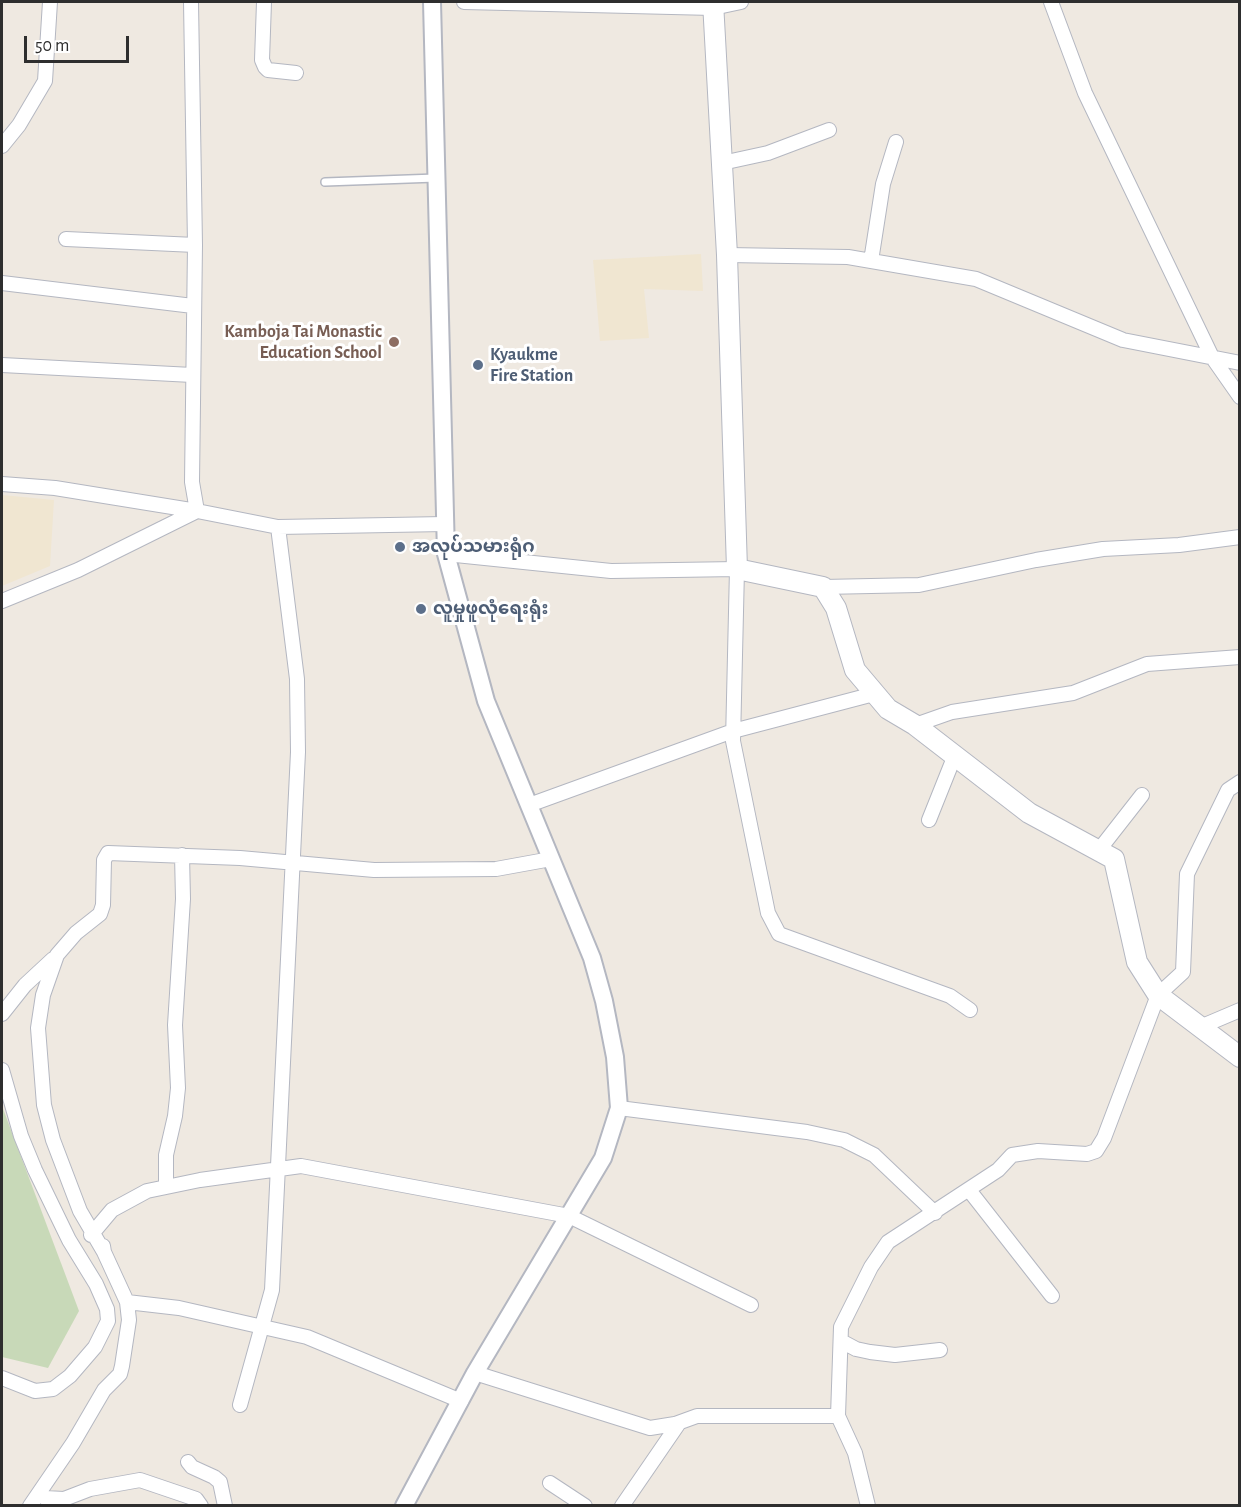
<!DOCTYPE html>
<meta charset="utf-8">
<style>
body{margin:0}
#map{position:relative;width:1241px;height:1507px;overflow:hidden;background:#efe9e1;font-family:"Alegreya Sans",sans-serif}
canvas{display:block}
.frame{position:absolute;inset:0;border:3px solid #2e2e2e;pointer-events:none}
.scale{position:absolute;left:24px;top:36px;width:105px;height:27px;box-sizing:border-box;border:3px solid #2e2e2e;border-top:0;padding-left:8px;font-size:18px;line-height:21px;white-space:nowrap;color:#2e2e2e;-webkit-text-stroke:4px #fff;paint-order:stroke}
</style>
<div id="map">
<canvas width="1241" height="1507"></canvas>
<div class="frame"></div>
<div class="scale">50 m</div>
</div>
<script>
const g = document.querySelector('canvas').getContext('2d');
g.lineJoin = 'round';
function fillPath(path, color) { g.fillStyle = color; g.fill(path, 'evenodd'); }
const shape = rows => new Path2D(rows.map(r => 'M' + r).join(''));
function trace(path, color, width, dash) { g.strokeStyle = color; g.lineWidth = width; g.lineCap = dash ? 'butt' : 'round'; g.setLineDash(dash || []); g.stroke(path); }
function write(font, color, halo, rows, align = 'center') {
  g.font = font + ' "Alegreya Sans","Noto Sans Myanmar",sans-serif'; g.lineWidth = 6; g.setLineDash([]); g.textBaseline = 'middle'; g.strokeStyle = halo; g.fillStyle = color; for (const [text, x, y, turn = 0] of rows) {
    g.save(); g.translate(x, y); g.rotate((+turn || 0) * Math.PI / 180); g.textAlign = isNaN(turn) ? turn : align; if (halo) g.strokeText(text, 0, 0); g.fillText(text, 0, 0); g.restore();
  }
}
fillPath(shape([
 [701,254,703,291,644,289,649,338,600,341,593,260],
 [2,495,54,500,50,566,2,586]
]), '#f0e6d1');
fillPath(shape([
 [2,1106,79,1311,48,1368,2,1357]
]), '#c8d9b8');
const service = shape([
 [325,182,436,178]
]);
const minor = shape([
 [264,2,262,60,265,67,268,70,296,73],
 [464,2,713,8,741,2],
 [1051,2,1085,93,1212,357,1240,397],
 [2,146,19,125,45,81,50,2],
 [722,163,768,153,829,130],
 [66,239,195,245],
 [727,255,848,257,976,279,1123,340,1240,363],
 [871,261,883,184,896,142],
 [2,283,193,306],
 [2,365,192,375],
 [2,484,55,488,197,511,192,482,195,245,191,2],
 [446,554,611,571,737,569,733,741,768,913,779,934,950,996,970,1010],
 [823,587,919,585,1036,560,1103,549,1179,545,1240,537],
 [2,601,78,570,197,511,278,527,445,524],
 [915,725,952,712,1073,693,1147,664,1240,657],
 [529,805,733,731,874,694],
 [929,820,955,755],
 [1099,850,1142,795],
 [2,1014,25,985,53,959],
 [1200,1027,1240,1010],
 [2,1070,21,1136,35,1170,69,1240,96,1284,107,1309,108,1321,95,1347,70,1376,53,1389,35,1391,2,1378],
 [619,1108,807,1132,844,1140,874,1155,935,1213],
 [166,1187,166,1155,175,1116,178,1088,175,1025,183,899,182,855],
 [969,1190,1052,1296],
 [91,1235,112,1210,147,1191,200,1180,301,1166,569,1216,751,1305],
 [104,1252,80,1211,53,1140,44,1105,38,1028,43,995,57,955,76,933,100,914,103,905,104,860,108,853,240,858,374,870,496,869,551,859],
 [127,1302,179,1308,307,1337,461,1401],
 [841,1341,856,1349,870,1352,895,1355,940,1350],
 [475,1373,650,1428,675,1424,697,1416,838,1416],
 [240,1405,272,1290,298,752,297,679,278,527],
 [188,1462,192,1467,214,1477,220,1482,225,1506],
 [550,1483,585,1506],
 [45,1498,64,1499,90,1489,140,1480,196,1499,201,1506],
 [30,1506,73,1443,104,1390,120,1374,122,1366,129,1320,127,1302,104,1252,103,1246],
 [622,1506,679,1423],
 [868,1506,855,1453,838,1416,841,1327,871,1267,888,1242,998,1170,1012,1155,1038,1151,1087,1154,1096,1151,1104,1138,1158,995,1183,972,1187,874,1228,790,1240,782]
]);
const tertiary = shape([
 [404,1506,475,1373,603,1158,619,1108,615,1057,604,1001,592,958,486,701,446,554,432,2]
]);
const secondary = shape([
 [713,2,727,255,737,569,823,587,836,608,855,670,888,709,915,725,1029,813,1114,859,1137,962,1158,995,1240,1057]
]);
trace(service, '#b4b7c1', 10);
trace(minor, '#b4b7c1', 16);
trace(tertiary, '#b4b7c1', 20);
trace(secondary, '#b4b7c1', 22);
trace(service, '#fff', 7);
trace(minor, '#fff', 14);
trace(tertiary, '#fff', 16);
trace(secondary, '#fff', 20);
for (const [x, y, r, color] of [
 [394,342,6,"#8d6e63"],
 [478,365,6,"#5c6f8a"],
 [400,547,6,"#5c6f8a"],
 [421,609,6,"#5c6f8a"]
]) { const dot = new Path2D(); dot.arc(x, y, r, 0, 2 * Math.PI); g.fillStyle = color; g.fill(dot); trace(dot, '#fff', 2); }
write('bold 18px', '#785e54', '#fff', [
 ["Kamboja Tai Monastic",382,332],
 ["Education School",382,353]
], 'right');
write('bold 18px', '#4e5e75', '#fff', [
 ["Kyaukme",490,355],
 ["Fire Station",490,376],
 ["အလုပ်သမားရုံဂ",412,547],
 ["လူမှုဖူလုံရေးရုံး",433,609]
], 'left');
</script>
